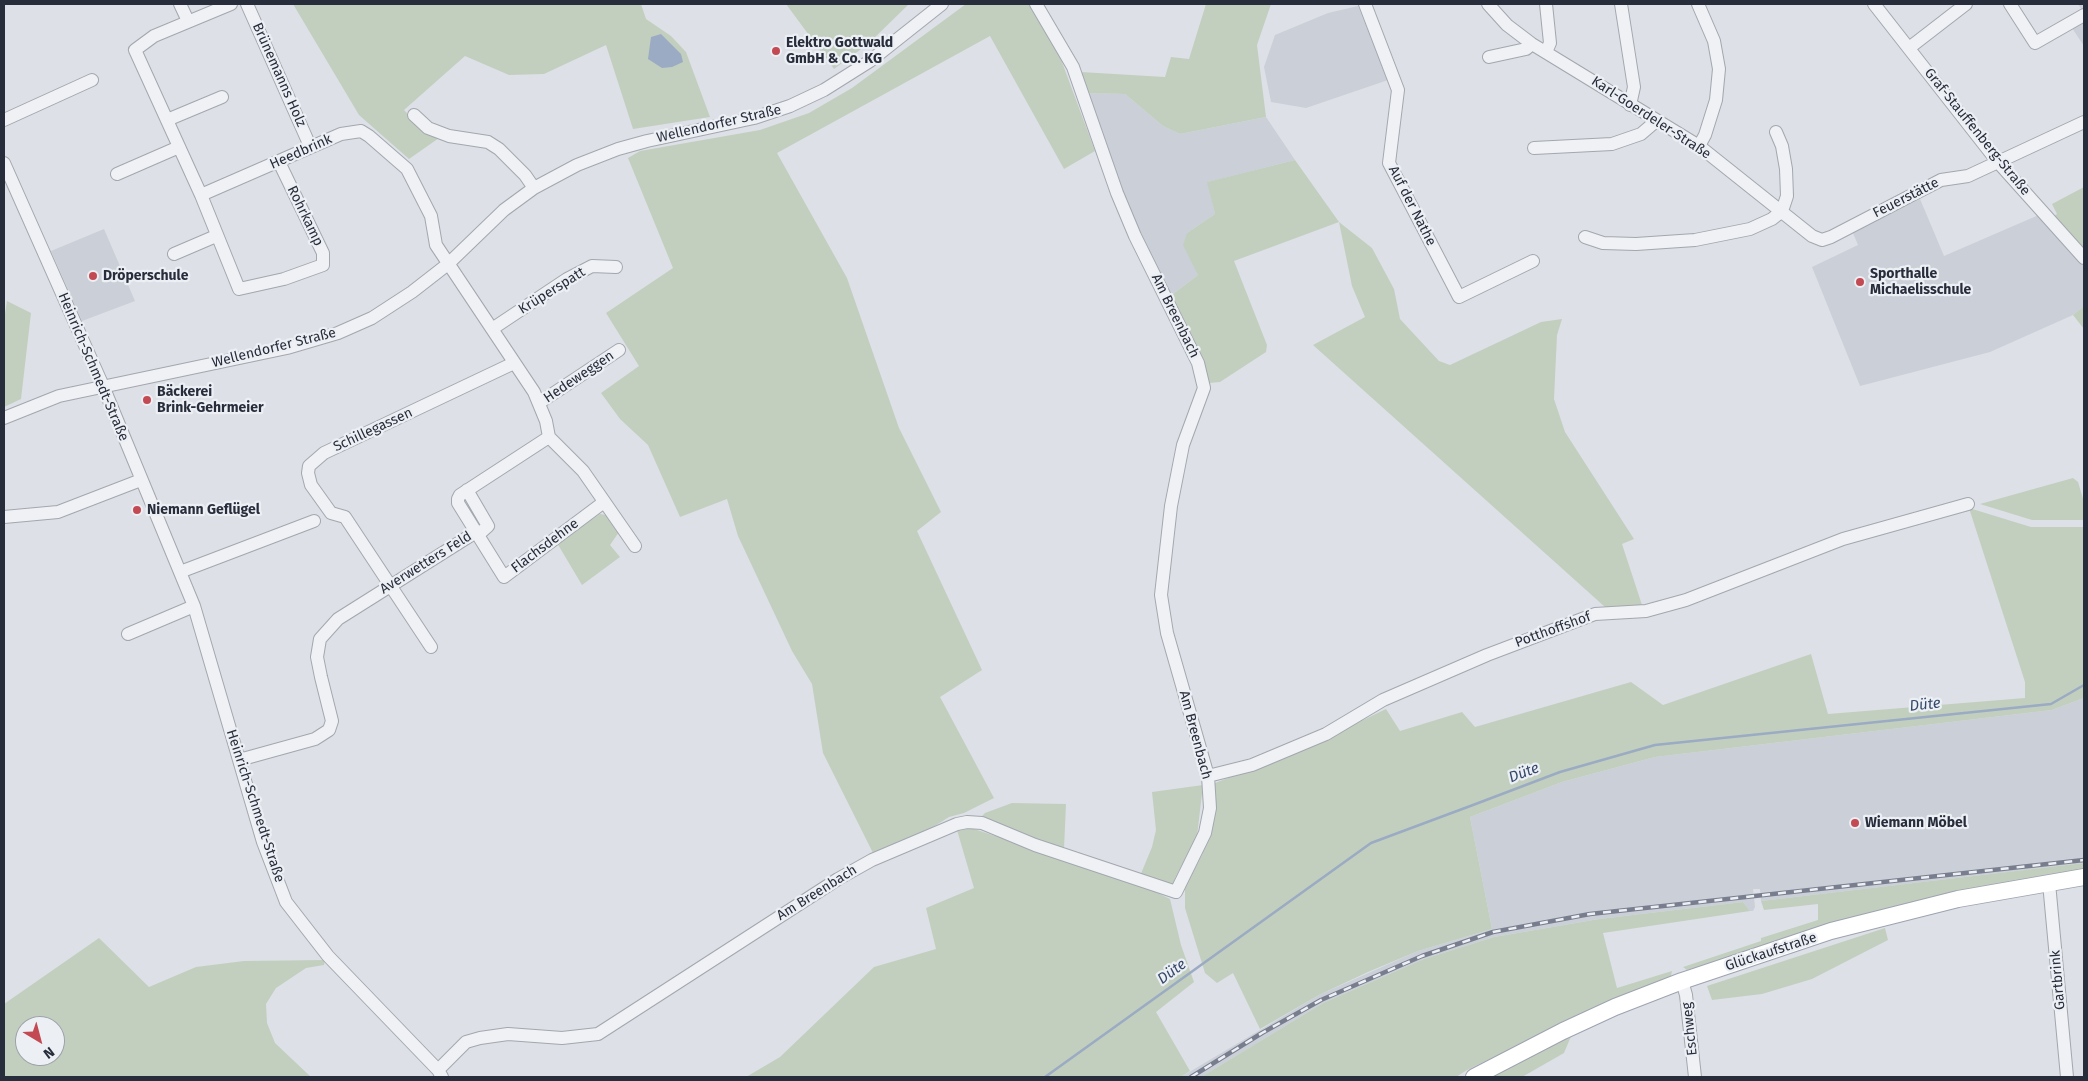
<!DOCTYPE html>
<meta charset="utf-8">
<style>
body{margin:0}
#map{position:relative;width:2088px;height:1081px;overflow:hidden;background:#dde0e6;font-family:"Fira Sans",sans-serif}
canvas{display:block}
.frame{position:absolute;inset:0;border:5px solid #282d3b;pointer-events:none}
.north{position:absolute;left:15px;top:1016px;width:50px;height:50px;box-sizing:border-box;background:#eceff4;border:1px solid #9ea1aa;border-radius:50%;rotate:143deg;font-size:14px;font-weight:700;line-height:20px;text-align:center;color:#282d3b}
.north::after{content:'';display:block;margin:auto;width:18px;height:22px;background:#c34a53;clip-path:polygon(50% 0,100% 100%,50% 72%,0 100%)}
</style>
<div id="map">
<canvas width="2088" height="1081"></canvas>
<div class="frame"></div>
<div class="north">N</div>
</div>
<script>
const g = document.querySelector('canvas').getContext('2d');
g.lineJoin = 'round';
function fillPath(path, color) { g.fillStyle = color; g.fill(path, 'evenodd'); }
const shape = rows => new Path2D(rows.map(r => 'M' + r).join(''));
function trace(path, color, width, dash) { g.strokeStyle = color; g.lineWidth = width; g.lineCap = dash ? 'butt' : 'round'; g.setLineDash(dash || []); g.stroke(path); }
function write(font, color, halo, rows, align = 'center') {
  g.font = font + ' "Fira Sans",sans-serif'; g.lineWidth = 4.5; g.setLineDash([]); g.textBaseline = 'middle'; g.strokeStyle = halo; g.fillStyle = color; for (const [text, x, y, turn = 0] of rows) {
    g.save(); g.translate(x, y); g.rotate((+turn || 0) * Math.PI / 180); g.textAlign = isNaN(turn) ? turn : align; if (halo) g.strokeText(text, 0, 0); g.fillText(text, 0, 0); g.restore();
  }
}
fillPath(shape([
 [2078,4,2084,4,2084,46,2068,22,2084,13],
 [1358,6,1388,80,1306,108,1271,102,1264,67,1275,35,1328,13],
 [1085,93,1125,94,1163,126,1180,134,1266,117,1295,160,1208,182,1215,214,1187,233,1198,275,1169,297,1133,220],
 [1920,199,1944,256,2041,214,2084,266,2084,306,2073,315,1990,352,1860,386,1812,267,1858,245,1853,233],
 [104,229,135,301,82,321,51,251],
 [2084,698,2084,863,1761,901,1760,889,1753,889,1755,907,1753,911,1750,911,1743,902,1599,919,1494,937,1424,959,1323,1003,1201,1077,1181,1077,1319,995,1418,951,1492,929,1470,817,1562,782,1655,757,2052,710]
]), '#cbcfd7');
fillPath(shape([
 [293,4,641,4,646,19,671,36,686,52,710,117,633,129,606,45,544,74,509,75,465,56,404,110,420,127,439,138,409,159,359,115],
 [786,4,909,4,868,44,834,69],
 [966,4,1032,4,1056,46,1095,151,1064,169,990,36,777,153,847,278,899,428,941,512,917,531,982,670,940,697,994,798,964,813,949,817,922,834,873,853,823,753,812,684,792,651,738,536,727,499,680,517,648,445,620,419,601,393,639,366,606,313,673,268,628,158,640,151,760,130,809,113,852,88],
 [1206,4,1271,4,1257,45,1266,117,1180,134,1163,126,1125,94,1085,93,1081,72,1165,77,1171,57,1189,59],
 [1295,160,1339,222,1372,248,1394,289,1400,319,1439,361,1450,365,1541,322,1562,319,1557,335,1554,399,1565,432,1634,539,1622,544,1642,605,1605,607,1313,345,1365,317,1352,286,1339,222,1234,261,1267,345,1266,352,1220,382,1209,383,1169,297,1198,275,1183,245,1187,233,1215,214,1207,182],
 [2084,187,2084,250,2054,216,2057,214,2052,204],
 [7,301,31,313,21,399,4,407,4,320],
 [2084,306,2084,329,2073,315],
 [2073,478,2078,482,2084,502,2084,520,2032,520,1980,504],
 [1969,508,2031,527,2084,527,2084,698,2052,710,1655,757,1562,782,1470,817,1492,929,1418,951,1368,972,1319,995,1260,1029,1233,973,1217,983,1205,973,1185,908,1185,887,1202,855,1214,813,1215,783,1307,747,1386,709,1400,731,1462,712,1475,727,1631,682,1663,705,1811,654,1828,714,2025,698,2025,682],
 [600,514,606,515,619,532,610,545,620,557,582,585,557,543],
 [1203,785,1197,836,1175,878,1173,889,1140,876,1152,847,1156,830,1152,792],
 [1012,803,1066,804,1064,849,999,824,979,819,985,813],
 [968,827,1138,883,1170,899,1181,945,1194,982,1156,1012,1190,1071,1181,1077,746,1077,780,1057,874,967,936,949,926,908,974,888,957,830],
 [2084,863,2084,872,1829,925,1687,970,1683,967,1761,941,1761,938,1818,920,1818,904,1764,910,1761,901],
 [1743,902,1750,911,1603,933,1617,988,1672,971,1671,976,1612,1000,1467,1070,1456,1077,1201,1077,1323,1003,1424,959,1494,937,1599,919],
 [1885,928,1888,940,1812,979,1762,994,1712,1000,1707,986],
 [99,938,149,987,196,967,244,961,325,960,324,965,306,968,276,988,266,1004,267,1023,275,1043,311,1077,4,1077,4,1004],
 [25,1026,55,1026,55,1056,25,1056],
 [1572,1034,1564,1053,1522,1077,1490,1077]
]), '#c2cfbf');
fillPath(shape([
 [661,34,681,54,683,62,672,67,662,68,648,59,651,37]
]), '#9aabc3');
trace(shape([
 [1045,1077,1371,843,1473,805,1560,772,1655,745,2051,704,2084,685]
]), '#9aabc3', 2.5);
const minor = shape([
 [180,4,188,21],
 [231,4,154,36,135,50,201,195,239,289,284,279,323,265,323,253,279,162],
 [247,4,310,146],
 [1365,4,1398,90,1389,163,1459,297,1533,261],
 [1488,4,1507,25,1532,44,1699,146,1812,236,1822,240,1831,237,1941,180,1968,176,2084,122],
 [1546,4,1550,43,1546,52],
 [1621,4,1634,87,1630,105],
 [1698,4,1714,41,1719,69,1716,100,1705,135,1699,146],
 [1874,4,1997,161,2084,258],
 [2010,4,2035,43,2084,15],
 [1909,48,1966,4],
 [1489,57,1526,49,1532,44],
 [414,115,428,128,449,136,488,142,499,149,525,175,534,188],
 [4,120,92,80],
 [167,120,222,97],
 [1534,148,1612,144,1641,134,1655,122],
 [4,163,103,386,194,606,263,842,286,902,328,956,438,1070,442,1077],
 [117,174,179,147],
 [201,195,341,134,361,131,369,136,407,169,431,216,436,245,534,392,546,421,549,437,460,495,458,499,458,503,504,577,604,502],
 [1585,237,1603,243,1636,244,1695,240,1750,229,1772,219,1782,211,1787,196,1786,169,1782,146,1776,132],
 [174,254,216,236],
 [492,329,567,279,592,266,616,267],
 [539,403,619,350],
 [4,418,59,396,287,348,338,333,372,318,412,292,448,264,504,210,534,188,577,165,618,149,647,141,754,118,790,106,824,90,870,61,942,4],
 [549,437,583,471,635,546],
 [467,490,488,526,478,535],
 [4,517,58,512,141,480],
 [180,572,314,521],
 [128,634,194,606],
 [431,647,345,517,331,513,311,485,308,473,309,466,324,453,514,363],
 [239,760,315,739,329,730,332,721,321,677,317,657,320,639,338,619,476,532],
 [1208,776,1252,765,1326,734,1383,700,1487,655,1595,614,1646,611,1686,600,1843,539,1968,504],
 [2049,883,2067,1077],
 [1682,981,1686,995,1695,1077],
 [438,1070,466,1042,480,1038,508,1034,562,1038,598,1034,838,879,872,860,957,824,967,822,982,823,1035,845,1176,892,1205,833,1210,808,1208,776,1167,633,1161,595,1171,506,1183,445,1204,388,1198,363,1135,236,1117,193,1073,67,1036,4]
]);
const major = shape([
 [1474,1077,1563,1031,1615,1007,1682,981,1831,931,1958,899,2084,877]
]);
trace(minor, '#a3a7af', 14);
trace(major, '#9da3b0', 18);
trace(minor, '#eff1f4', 12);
trace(major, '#fff', 16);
const rail = shape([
 [1191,1077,1262,1033,1321,1000,1422,956,1493,932,1590,914,2084,860]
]);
trace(rail, '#787e8e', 4.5);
trace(rail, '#eceff4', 2.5, [8]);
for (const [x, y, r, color] of [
 [776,51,5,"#c34a53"],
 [93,276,5,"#c34a53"],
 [1860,282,5,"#c34a53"],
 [147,400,5,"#c34a53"],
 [137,510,5,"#c34a53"],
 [1855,823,5,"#c34a53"]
]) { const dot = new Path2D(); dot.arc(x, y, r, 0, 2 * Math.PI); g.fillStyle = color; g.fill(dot); trace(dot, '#eceff4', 2); }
write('bold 14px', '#282d3b', '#eceff4', [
 ["Elektro Gottwald",786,43],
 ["GmbH & Co. KG",786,59],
 ["Sporthalle",1870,274],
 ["Michaelisschule",1870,290],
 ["Dröperschule",103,276],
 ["Bäckerei",157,392],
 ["Brink-Gehrmeier",157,408],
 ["Niemann Geflügel",147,510],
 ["Wiemann Möbel",1865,823]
], 'left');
write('14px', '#282d3b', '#eceff4', [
 ["Brünemanns Holz",279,75,66],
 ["Karl-Goerdeler-Straße",1651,118,33],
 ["Wellendorfer Straße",719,124,-13],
 ["Graf-Stauffenberg-Straße",1977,132,51],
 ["Heedbrink",301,152,-24],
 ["Feuerstätte",1906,198,-27],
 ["Auf der Nathe",1412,206,63],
 ["Rohrkamp",305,216,64],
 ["Krüperspatt",552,291,-32],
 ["Am Breenbach",1175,316,64],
 ["Wellendorfer Straße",274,348,-14],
 ["Heinrich-Schmedt-Straße",93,367,67],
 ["Hedeweggen",579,377,-34],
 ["Schillegassen",373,430,-25],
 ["Flachsdehne",545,546,-37],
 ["Averwetters Feld",426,563,-32],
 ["Potthoffshof",1553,630,-20],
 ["Am Breenbach",1195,735,75],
 ["Heinrich-Schmedt-Straße",255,806,72],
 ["Am Breenbach",817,893,-32],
 ["Glückaufstraße",1771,952,-18],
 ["Gartbrink",2058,980,-95],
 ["Eschweg",1690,1029,-96]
]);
write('italic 15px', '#35496b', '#eceff4', [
 ["Düte",1925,705,-6],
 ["Düte",1524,773,-21],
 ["Düte",1172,972,-36]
]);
</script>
